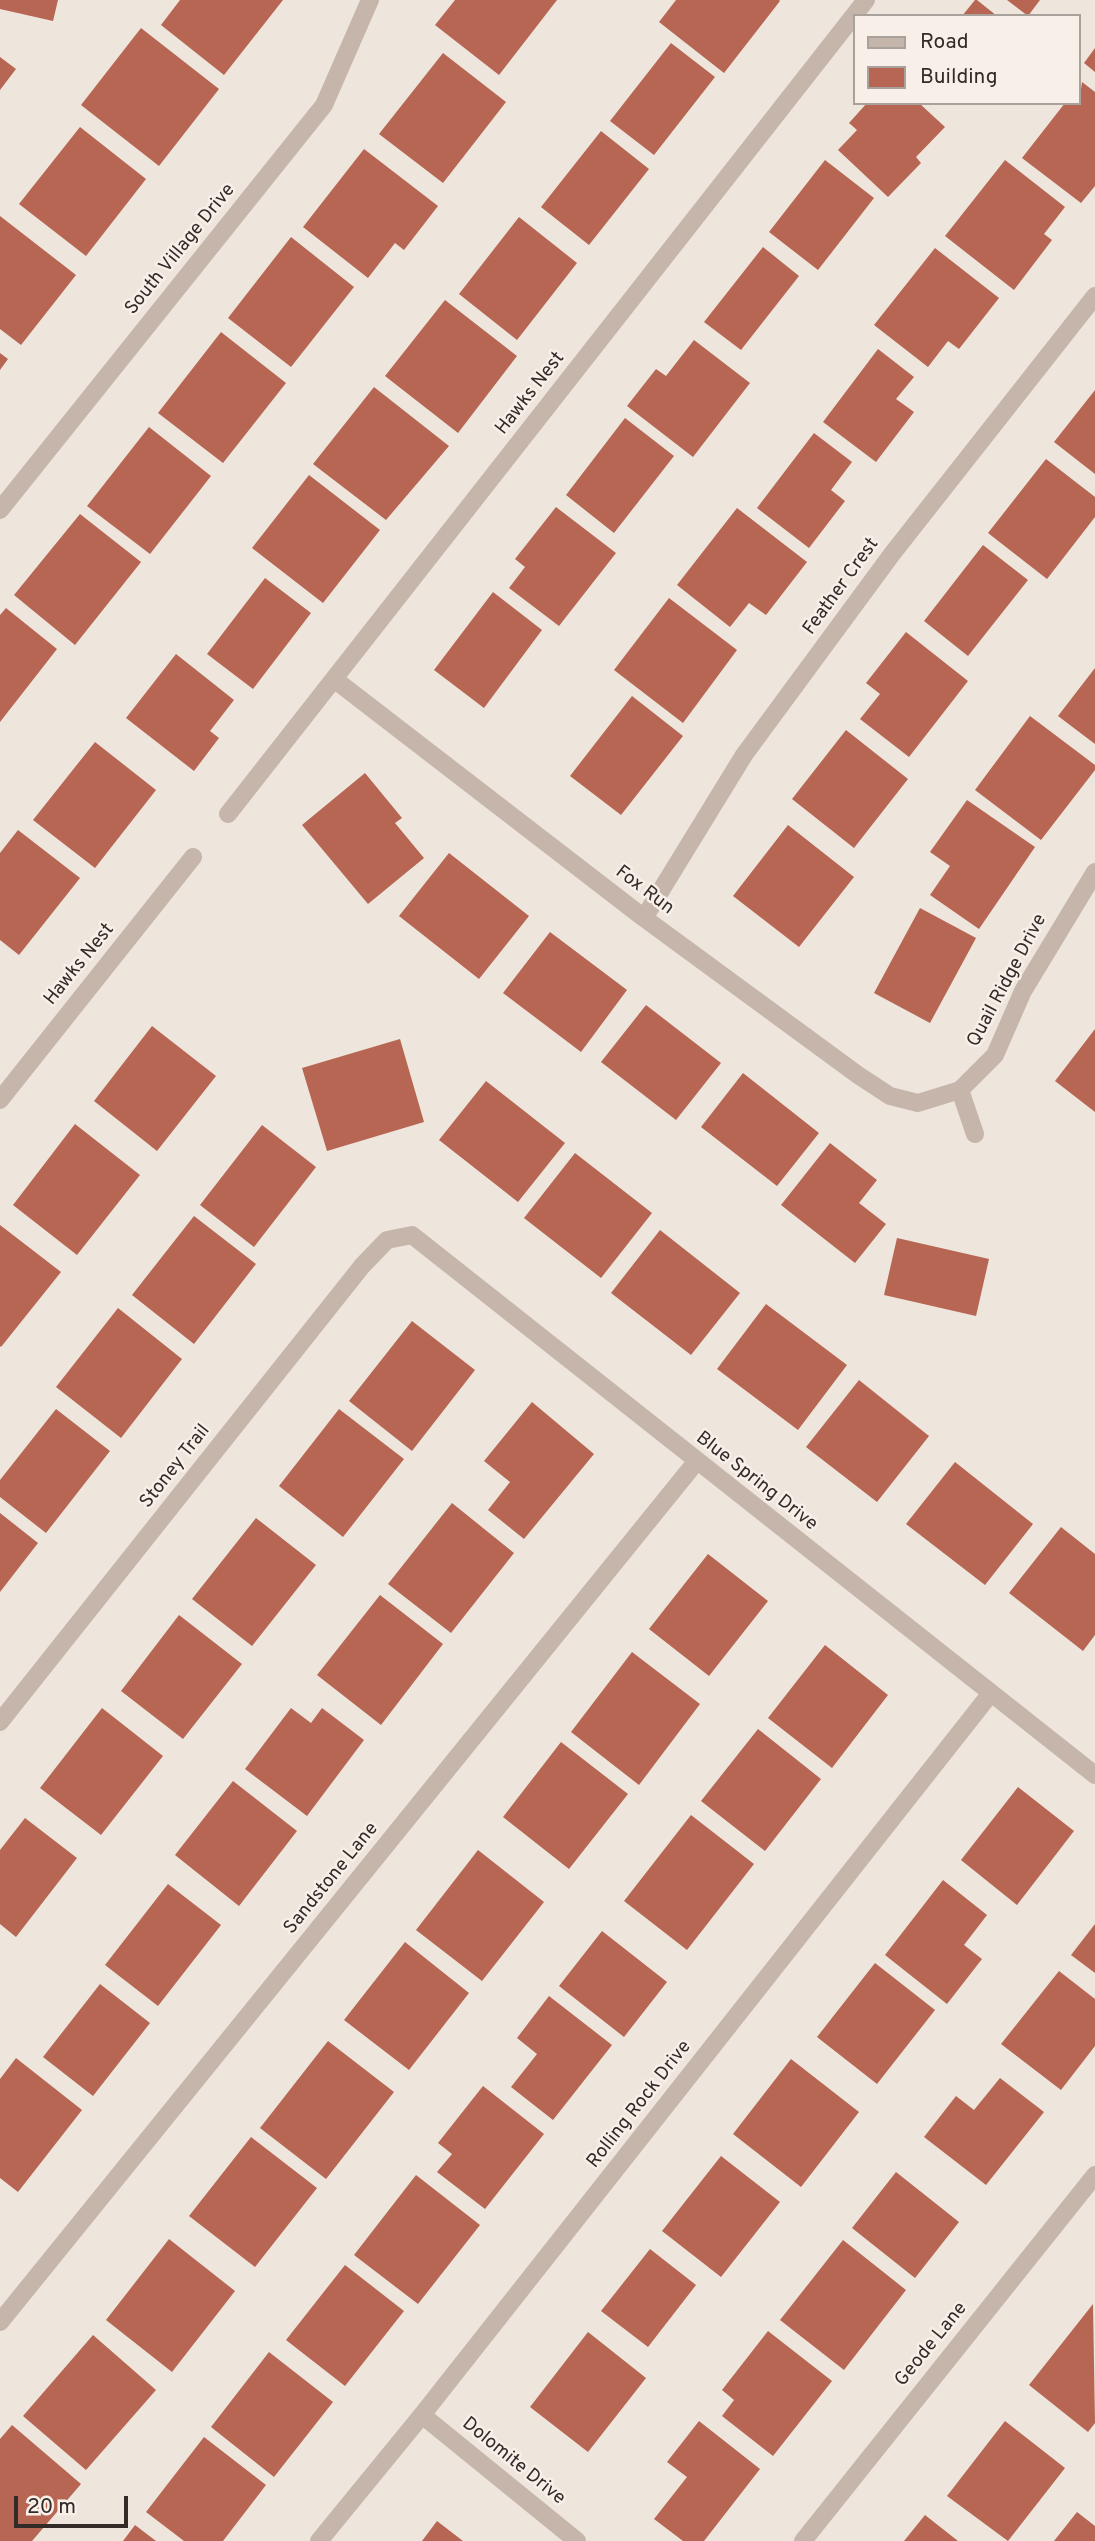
<!DOCTYPE html>
<style>
body{margin:0}
#map{position:relative;width:1095px;height:2541px;overflow:hidden;background:#eee5dc;font-family:Overpass,sans-serif}
canvas{display:block}
.legend{position:absolute;left:853px;top:14px;width:228px;height:91px;box-sizing:border-box;background:#f7efe8;border:2px solid #a9a19b;margin:0;padding:9px 12px;list-style:none;font-size:21px;color:#332b28}
.legend li{display:flex;align-items:center;gap:14px;height:35px}
.legend b{width:35px;border:2px solid #a9a19b}
.scale{position:absolute;left:14px;top:2496px;width:114px;height:32px;box-sizing:border-box;border:4px solid #332b28;border-top:0;padding-left:9px;font-size:21px;line-height:24px;white-space:nowrap;color:#332b28;-webkit-text-stroke:5px #f7efe8;paint-order:stroke}
</style>
<div id="map">
<canvas width="1095" height="2541"></canvas>
<ul class="legend">
<li><b style="height:9px;background:#c5b5aa"></b>Road</li>
<li><b style="height:19px;background:#b66652"></b>Building</li>
</ul>
<div class="scale">20 m</div>
</div>
<script>
const g = document.querySelector('canvas').getContext('2d');
g.lineJoin = 'round';
function fillPath(path, color) { g.fillStyle = color; g.fill(path, 'evenodd'); }
const shape = rows => new Path2D(rows.map(r => 'M' + r).join(''));
function trace(path, color, width, dash) { g.strokeStyle = color; g.lineWidth = width; g.lineCap = dash ? 'butt' : 'round'; g.setLineDash(dash || []); g.stroke(path); }
function write(font, color, halo, rows, align = 'center') {
  g.font = font + ' Overpass,sans-serif'; g.lineWidth = 5; g.setLineDash([]); g.textBaseline = 'middle'; g.strokeStyle = halo; g.fillStyle = color; for (const [text, x, y, turn = 0] of rows) {
    g.save(); g.translate(x, y); g.rotate((+turn || 0) * Math.PI / 180); g.textAlign = isNaN(turn) ? turn : align; if (halo) g.strokeText(text, 0, 0); g.fillText(text, 0, 0); g.restore();
  }
}
fillPath(shape([
 [0,0,58,0,53,21,0,9],
 [180,0,283,0,224,75,161,25],
 [455,0,557,0,499,75,435,25],
 [676,0,779,0,780,1,724,73,659,22],
 [975,0,977,0,997,16,962,16],
 [1007,0,1040,0,1028,16],
 [141,28,219,89,159,166,81,105],
 [671,43,715,77,654,155,610,121],
 [1095,48,1095,72,1084,63],
 [443,53,506,102,443,183,379,134],
 [0,57,16,69,0,90],
 [1082,82,1095,92,1095,186,1081,203,1022,158,1065,103,1079,103],
 [867,103,919,103,945,127,916,157,921,163,888,197,838,150,857,130,849,123],
 [80,127,146,179,86,256,19,204],
 [601,131,649,169,589,245,541,207],
 [364,149,438,206,404,250,395,243,368,278,303,227],
 [825,160,874,198,818,270,769,232],
 [1005,160,1065,207,1044,234,1052,240,1014,290,945,236],
 [0,216,76,275,21,345,0,329],
 [519,217,577,263,517,340,459,294],
 [291,237,354,287,291,367,228,318],
 [763,247,799,276,741,350,704,322],
 [935,248,999,298,959,349,948,341,928,367,874,325],
 [445,300,517,356,458,433,385,376],
 [221,332,286,383,223,463,158,413],
 [694,340,750,383,693,457,627,406,656,369,666,376],
 [878,349,914,377,896,399,914,412,876,462,823,422],
 [0,353,8,359,0,370],
 [374,387,449,446,386,520,313,464],
 [1095,390,1095,474,1054,442],
 [625,418,674,456,614,533,566,495],
 [149,427,211,476,150,554,87,506],
 [814,433,852,462,831,490,845,501,809,548,757,508],
 [1046,459,1095,497,1095,517,1047,579,988,533],
 [309,475,380,530,323,603,252,548],
 [556,507,616,553,559,626,509,588,525,567,515,559],
 [737,508,807,562,766,615,749,603,730,627,677,585],
 [80,514,141,562,75,645,14,595],
 [983,545,1028,580,968,656,924,621],
 [265,578,311,613,253,689,207,654],
 [493,592,542,630,484,708,434,670],
 [669,598,737,650,683,723,614,670],
 [6,608,57,649,0,722,0,615],
 [906,632,968,681,909,757,860,719,880,694,866,683],
 [176,654,234,700,210,731,219,738,194,771,126,718],
 [1095,668,1095,744,1058,716],
 [632,696,683,736,621,815,570,776],
 [1030,716,1095,765,1095,770,1041,840,975,790],
 [846,730,908,779,854,848,792,799],
 [95,742,156,790,95,868,33,820],
 [365,773,402,818,395,823,424,858,368,904,302,825],
 [967,800,1035,847,979,929,930,895,950,866,930,852],
 [788,825,854,877,799,947,733,896],
 [18,830,80,878,19,955,0,940,0,853],
 [449,853,529,916,479,979,399,916],
 [920,908,976,938,930,1023,874,993],
 [550,932,627,990,581,1052,503,993],
 [646,1005,721,1063,676,1120,601,1062],
 [152,1026,216,1076,157,1151,94,1101],
 [1095,1029,1095,1112,1055,1081],
 [400,1039,424,1122,327,1151,302,1068],
 [743,1073,819,1133,777,1186,701,1127],
 [486,1081,565,1143,518,1202,439,1140],
 [75,1124,140,1175,77,1255,13,1205],
 [262,1125,316,1167,254,1247,200,1205],
 [830,1143,877,1180,859,1203,886,1224,855,1263,781,1205],
 [575,1153,652,1213,601,1278,524,1218],
 [194,1216,256,1264,194,1344,132,1295],
 [0,1225,61,1272,1,1347,0,1346],
 [660,1230,740,1293,691,1355,611,1293],
 [897,1238,989,1259,976,1316,884,1295],
 [766,1304,847,1365,798,1430,717,1369],
 [118,1308,182,1359,121,1438,56,1387],
 [412,1321,475,1370,412,1451,349,1401],
 [859,1380,929,1436,877,1502,806,1447],
 [532,1402,594,1454,524,1539,488,1510,510,1482,484,1461],
 [56,1409,110,1451,46,1533,0,1497,0,1480],
 [339,1409,404,1459,343,1537,279,1486],
 [955,1462,1033,1524,985,1585,906,1524],
 [452,1503,514,1553,451,1633,388,1584],
 [0,1513,38,1543,0,1592],
 [256,1518,316,1565,252,1646,192,1599],
 [1061,1527,1095,1554,1095,1635,1083,1651,1009,1593],
 [708,1554,768,1601,709,1676,649,1629],
 [380,1595,443,1644,381,1725,317,1675],
 [179,1615,242,1664,183,1739,121,1691],
 [825,1645,888,1695,832,1768,768,1718],
 [632,1652,700,1704,639,1785,571,1732],
 [102,1708,163,1756,101,1835,40,1788],
 [291,1708,311,1723,322,1708,364,1740,307,1816,245,1769],
 [758,1729,821,1779,765,1851,701,1801],
 [561,1742,628,1794,569,1869,503,1817],
 [233,1781,297,1831,239,1906,175,1855],
 [1018,1787,1074,1831,1017,1905,961,1860],
 [691,1815,754,1864,687,1950,624,1901],
 [25,1818,77,1858,16,1937,0,1924,0,1850],
 [478,1850,544,1902,482,1981,416,1930],
 [943,1880,987,1915,964,1945,982,1959,947,2004,885,1955],
 [168,1884,221,1925,158,2006,105,1965],
 [1095,1924,1095,1973,1071,1955],
 [602,1931,667,1982,624,2037,559,1986],
 [405,1942,469,1993,409,2070,344,2020],
 [875,1963,935,2010,877,2084,817,2037],
 [1059,1971,1095,1999,1095,2046,1061,2090,1001,2044],
 [100,1984,150,2023,93,2096,43,2057],
 [549,1996,612,2045,553,2120,511,2087,537,2054,517,2038],
 [328,2041,394,2092,326,2179,260,2128],
 [16,2058,82,2110,18,2192,0,2178,0,2079],
 [791,2059,859,2112,801,2187,733,2134],
 [1000,2078,1044,2112,986,2185,924,2137,956,2096,974,2110],
 [483,2086,544,2134,485,2209,437,2172,452,2154,438,2143],
 [251,2137,317,2188,255,2267,189,2216],
 [721,2156,780,2202,721,2277,662,2231],
 [896,2172,959,2222,915,2278,852,2228],
 [416,2175,480,2225,418,2304,354,2255],
 [169,2239,235,2291,172,2372,106,2320],
 [843,2240,906,2290,844,2370,780,2320],
 [650,2249,696,2285,648,2347,601,2311],
 [345,2265,404,2311,345,2386,286,2340],
 [1093,2304,1095,2423,1088,2432,1029,2385],
 [768,2331,832,2381,773,2456,722,2416,734,2400,722,2390],
 [588,2332,646,2378,588,2452,530,2407],
 [93,2335,156,2390,86,2470,23,2416],
 [269,2352,333,2402,274,2477,211,2427],
 [699,2421,760,2469,704,2541,683,2541,654,2519,687,2477,667,2462],
 [1005,2421,1065,2468,1008,2541,947,2496],
 [12,2425,81,2484,32,2541,0,2541,0,2439],
 [204,2437,266,2485,223,2541,184,2541,146,2512],
 [1077,2512,1095,2526,1095,2541,1054,2541],
 [925,2515,958,2541,904,2541],
 [437,2521,463,2541,422,2541],
 [135,2525,156,2541,123,2541]
]), '#b66652');
trace(shape([
 [0,510,324,105,370,0],
 [334,679,644,918,858,1075,890,1096,918,1103,960,1090,995,1055,1023,991,1095,872],
 [228,814,866,0],
 [644,918,744,755,892,554,1095,296],
 [960,1090,975,1134],
 [0,1100,193,857],
 [0,1722,362,1266,387,1240,412,1235,1095,1775],
 [0,2322,696,1462],
 [422,2415,577,2541],
 [319,2541,422,2415,991,1693],
 [803,2541,1095,2175]
]), '#c5b5aa', 18);
write('19px', '#332b28', '#f7efe8', [
 ["South Village Drive",181,250,-51],
 ["Hawks Nest",531,394,-52],
 ["Feather Crest",842,587,-54],
 ["Fox Run",644,891,37],
 ["Hawks Nest",80,965,-51],
 ["Quail Ridge Drive",1008,981,-62],
 ["Stoney Trail",176,1467,-52],
 ["Blue Spring Drive",756,1482,38],
 ["Sandstone Lane",332,1879,-51],
 ["Rolling Rock Drive",640,2105,-52],
 ["Geode Lane",932,2345,-51],
 ["Dolomite Drive",513,2462,39]
]);
</script>
